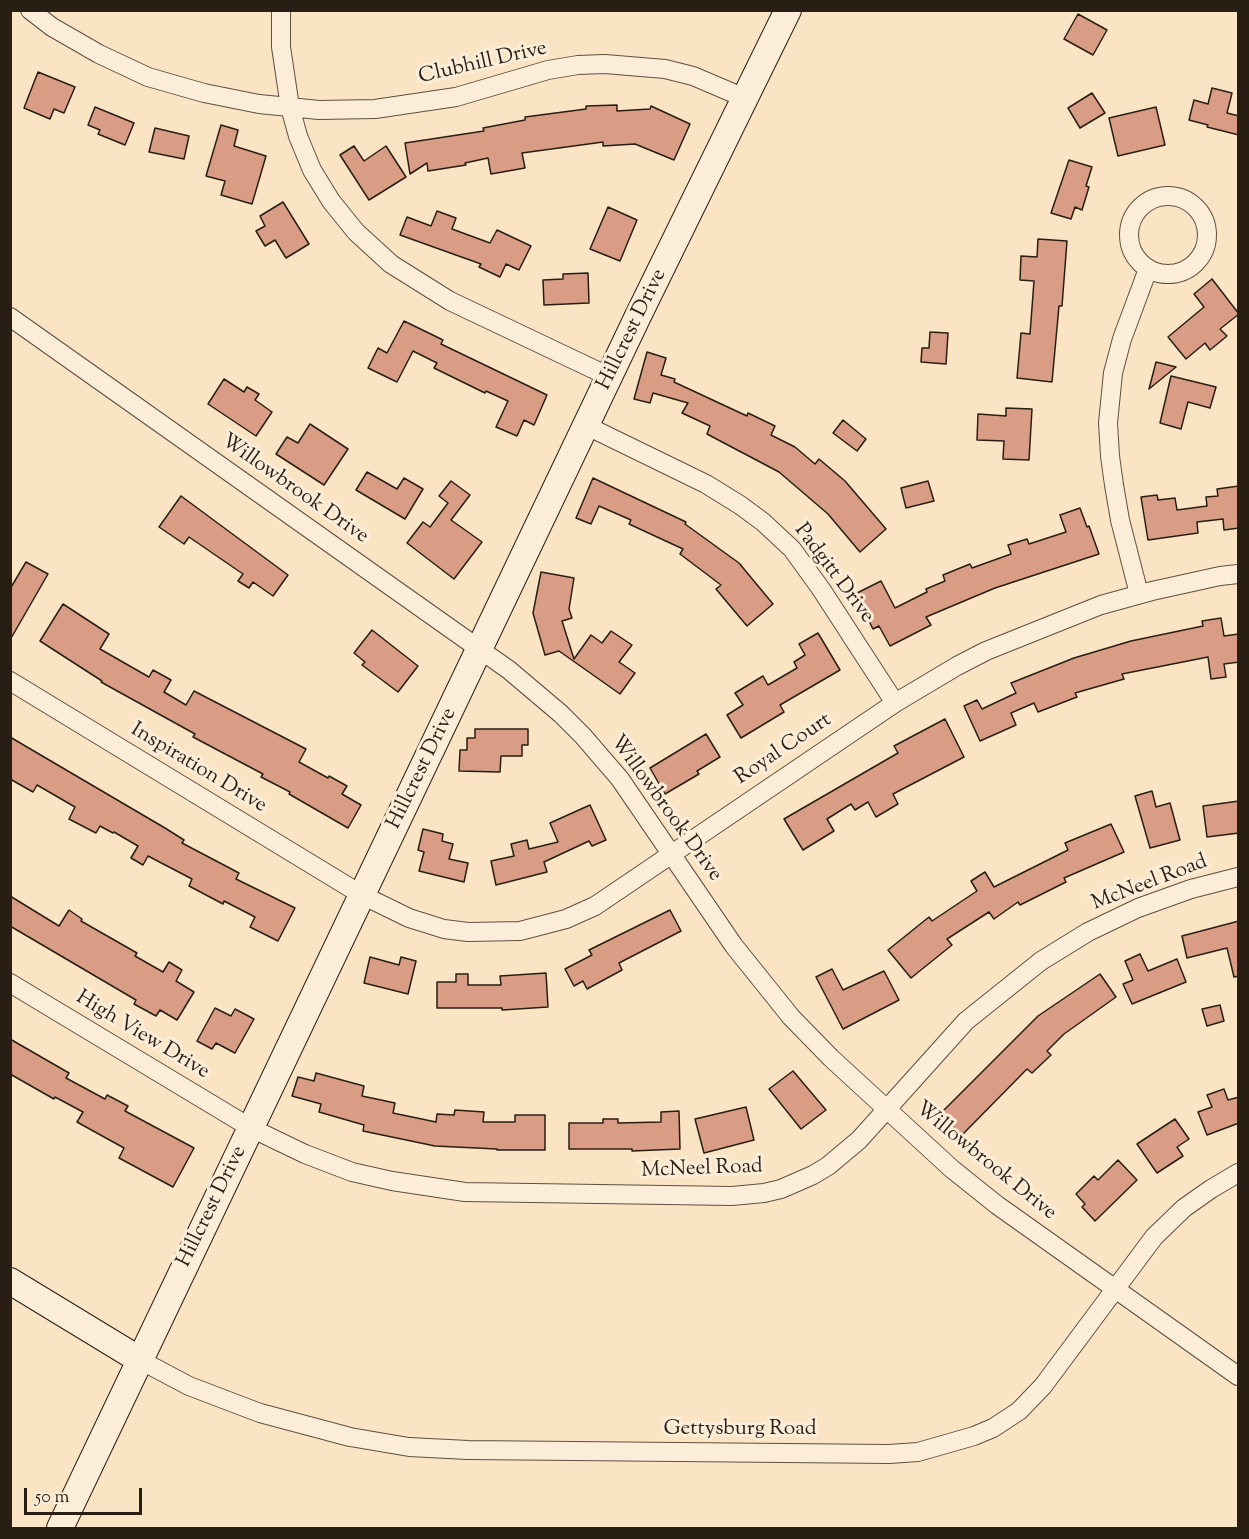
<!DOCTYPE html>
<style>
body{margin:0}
#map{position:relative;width:1249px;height:1539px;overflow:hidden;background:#fbe4c4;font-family:"Sorts Mill Goudy",serif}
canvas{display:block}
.frame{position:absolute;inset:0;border:12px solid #281e14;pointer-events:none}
.scale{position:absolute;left:24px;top:1488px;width:118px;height:27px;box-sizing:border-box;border:3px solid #281e14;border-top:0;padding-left:8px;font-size:18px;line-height:21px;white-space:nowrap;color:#281e14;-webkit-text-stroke:4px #fcedd9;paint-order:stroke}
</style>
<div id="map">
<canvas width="1249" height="1539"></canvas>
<div class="frame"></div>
<div class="scale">50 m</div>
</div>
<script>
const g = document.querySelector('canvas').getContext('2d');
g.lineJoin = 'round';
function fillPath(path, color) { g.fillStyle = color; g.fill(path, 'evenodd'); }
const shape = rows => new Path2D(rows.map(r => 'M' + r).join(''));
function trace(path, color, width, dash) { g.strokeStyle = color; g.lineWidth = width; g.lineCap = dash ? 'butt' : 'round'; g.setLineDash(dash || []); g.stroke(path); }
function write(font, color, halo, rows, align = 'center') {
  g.font = font + ' "Sorts Mill Goudy",serif'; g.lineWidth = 6; g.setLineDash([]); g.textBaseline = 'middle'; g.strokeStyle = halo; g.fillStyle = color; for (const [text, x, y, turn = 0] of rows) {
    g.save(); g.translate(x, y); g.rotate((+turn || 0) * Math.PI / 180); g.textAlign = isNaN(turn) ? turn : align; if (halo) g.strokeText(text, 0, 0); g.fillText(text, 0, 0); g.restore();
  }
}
const building = shape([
 [1078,14,1107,30,1093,55,1064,39,1078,14],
 [38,72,75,87,64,113,54,109,50,119,24,108,38,72],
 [1212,88,1232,93,1227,113,1239,116,1239,135,1207,127,1208,125,1189,120,1194,100,1208,104,1212,88],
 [1092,93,1105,113,1080,128,1068,108,1092,93],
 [617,105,617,111,650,109,651,106,690,124,674,160,635,144,603,146,603,142,522,153,525,168,491,174,488,158,465,163,466,165,428,171,427,163,410,174,405,143,484,131,483,128,525,120,525,117,586,109,586,106,617,105],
 [95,107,134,123,125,145,98,134,100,130,88,125,95,107],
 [1156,107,1165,145,1118,156,1109,118,1156,107],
 [221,125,238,130,234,146,266,156,252,204,221,195,225,181,206,176,221,125],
 [155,128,189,136,184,159,149,152,155,128],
 [354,146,364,161,386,146,406,177,369,200,340,155,354,146],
 [1069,160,1092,167,1086,186,1089,187,1082,210,1075,207,1071,219,1051,213,1069,160],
 [283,202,309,244,286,258,275,240,265,246,256,231,265,226,260,216,283,202],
 [608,207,637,220,620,261,590,249,608,207],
 [437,211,456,218,452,229,490,243,497,230,531,246,519,270,506,264,500,277,479,267,481,264,400,235,407,217,431,226,437,211],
 [1038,239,1067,241,1062,306,1059,306,1052,382,1017,378,1021,333,1030,334,1034,281,1020,280,1021,256,1037,257,1038,239],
 [588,273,589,303,544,305,543,280,563,279,563,274,588,273],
 [1212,279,1239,314,1220,329,1227,336,1210,350,1205,343,1186,359,1168,337,1204,307,1194,294,1212,279],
 [404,321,443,340,441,344,547,395,534,425,524,420,517,436,496,427,508,401,486,391,485,393,434,368,437,363,413,351,397,382,368,368,378,348,387,353,404,321],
 [930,332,948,333,946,364,921,362,922,348,929,348,930,332],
 [647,352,666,358,661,375,675,379,674,382,747,416,748,413,775,426,771,435,795,447,815,464,819,459,845,481,886,529,860,552,828,514,779,472,707,434,710,426,682,413,688,403,653,393,650,403,634,399,647,352],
 [1156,362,1176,367,1149,389,1156,362],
 [1171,376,1216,387,1210,408,1188,402,1181,429,1160,423,1171,376],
 [224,379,244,392,247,387,259,394,255,400,272,412,256,436,208,404,224,379],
 [1006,408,1032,409,1029,460,1003,459,1004,441,977,440,978,414,1006,416,1006,408],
 [843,420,866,439,857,451,833,433,843,420],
 [310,424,348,449,324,485,276,454,287,437,298,443,310,424],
 [367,472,397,489,404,478,423,489,405,519,356,490,367,472],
 [593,478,686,522,685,524,739,563,773,604,747,626,716,589,721,585,680,554,683,549,629,524,631,520,599,506,591,524,576,518,593,478],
 [451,481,470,495,451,520,482,542,454,579,407,543,423,522,430,527,448,503,439,496,451,481],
 [928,481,934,501,906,508,901,488,928,481],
 [1239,486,1239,528,1224,530,1223,519,1197,522,1198,533,1148,540,1141,497,1157,495,1158,500,1175,498,1177,510,1207,506,1206,497,1218,496,1217,489,1239,486],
 [181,496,288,575,273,596,253,582,249,588,238,581,243,574,189,537,184,544,159,527,181,496],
 [1080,508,1087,527,1089,526,1099,554,995,588,926,617,931,625,890,646,879,626,873,629,855,594,881,581,895,608,927,592,926,589,945,581,943,575,970,564,972,568,1011,554,1008,545,1027,539,1029,544,1066,532,1060,515,1080,508],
 [26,562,48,574,10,640,10,589,26,562],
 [541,572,574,578,569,609,572,618,562,621,574,659,591,635,602,643,611,631,632,645,619,662,635,673,620,694,559,651,545,655,533,613,541,572],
 [63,604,109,634,100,649,149,677,153,670,171,680,164,692,186,705,194,691,306,749,299,762,328,778,329,776,347,786,342,794,361,805,348,828,289,794,290,792,261,777,263,774,193,737,195,734,101,682,102,681,40,641,63,604],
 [1221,618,1224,636,1239,634,1239,662,1224,664,1226,677,1211,679,1208,657,1122,674,1124,679,1075,693,1077,697,1038,712,1034,703,1011,713,1016,725,980,741,964,706,977,700,982,709,1016,693,1011,683,1074,658,1131,641,1203,626,1202,621,1221,618],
 [372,630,418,666,398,692,362,665,365,662,354,653,372,630],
 [818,633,840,670,780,705,784,712,741,738,727,715,743,705,735,693,763,676,768,685,797,668,794,662,805,655,799,644,818,633],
 [945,719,964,757,893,794,898,804,876,817,868,802,855,810,851,804,827,819,834,831,803,850,784,819,898,753,894,746,945,719],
 [475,729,528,729,528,745,522,745,522,756,501,756,500,772,459,771,460,750,467,750,467,738,475,738,475,729],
 [706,734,720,757,697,771,699,774,665,794,650,768,706,734],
 [10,737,165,828,184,840,182,843,239,873,236,879,295,908,278,941,250,927,255,917,224,901,223,904,189,886,192,879,148,856,143,865,131,858,138,846,114,832,113,833,100,826,96,833,69,819,75,807,37,785,33,792,10,779,10,737],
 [1152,791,1156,807,1170,803,1180,840,1150,848,1135,796,1152,791],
 [1239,801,1239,833,1207,837,1203,806,1239,801],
 [590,805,606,840,592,846,589,841,544,862,547,872,496,885,491,861,514,856,511,844,527,840,529,849,558,842,550,823,590,805],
 [1111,824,1124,852,1064,878,1066,882,1020,905,1018,902,994,919,989,912,947,939,952,945,911,978,888,950,929,917,932,921,977,891,971,881,985,872,994,887,1068,850,1065,843,1111,824],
 [423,829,443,834,442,841,453,844,449,859,468,863,464,882,419,871,424,852,418,850,423,829],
 [10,896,59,926,69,910,82,919,81,921,137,953,135,956,163,972,169,962,182,970,176,981,194,992,177,1020,160,1010,156,1016,134,1004,136,1000,10,926,10,896],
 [670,910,681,931,619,963,622,970,587,989,583,981,574,986,565,969,592,955,589,950,670,910],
 [1239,921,1239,976,1234,977,1227,948,1187,958,1182,936,1239,921],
 [1140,954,1148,971,1177,959,1186,982,1132,1004,1123,984,1133,980,1125,961,1140,954],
 [370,957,399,965,401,957,416,961,408,994,364,983,370,957],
 [832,969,843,990,884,971,899,1000,843,1029,816,977,832,969],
 [546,973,548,1007,502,1010,502,1008,437,1008,437,982,456,982,456,974,468,974,468,985,501,985,500,976,546,973],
 [1100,974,1116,997,1064,1034,1047,1051,1051,1055,1032,1073,1027,1069,962,1135,940,1114,1038,1016,1100,974],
 [1220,1005,1224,1021,1207,1026,1202,1009,1220,1005],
 [215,1008,231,1016,235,1009,254,1019,235,1053,216,1043,212,1049,197,1041,215,1008],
 [10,1039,69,1073,66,1078,105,1099,107,1095,128,1106,125,1111,194,1148,173,1187,119,1158,124,1148,77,1122,83,1112,55,1097,54,1099,10,1074,10,1039],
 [793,1071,826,1110,801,1129,769,1089,793,1071],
 [316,1073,364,1086,362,1096,395,1103,393,1113,436,1122,437,1114,454,1115,455,1110,484,1112,483,1122,515,1122,515,1115,545,1115,545,1150,497,1150,497,1149,435,1146,363,1131,364,1125,319,1112,321,1104,292,1096,298,1077,314,1081,316,1073],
 [1224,1089,1228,1100,1239,1097,1239,1123,1207,1135,1198,1112,1212,1107,1207,1095,1224,1089],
 [746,1107,754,1140,704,1153,695,1119,746,1107],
 [679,1111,680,1149,632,1151,632,1149,569,1149,569,1123,603,1123,603,1119,618,1119,618,1123,661,1122,661,1112,679,1111],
 [1175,1119,1189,1139,1177,1147,1183,1156,1157,1173,1137,1144,1175,1119],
 [1118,1160,1137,1180,1095,1221,1082,1207,1085,1204,1076,1194,1094,1176,1098,1180,1118,1160]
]);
fillPath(building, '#d99d86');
trace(building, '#281e14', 1.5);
const street = shape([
 [30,10,52,27,99,54,148,77,204,93,259,104,319,110,375,109,456,97,548,70,578,65,605,64,665,69,693,76,747,99],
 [281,10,281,47,290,107,298,136,312,170,331,201,356,232,391,264,450,301,610,377],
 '1129 235a39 39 0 1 1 78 0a39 39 0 1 1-78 0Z',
 [10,317,509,670,561,714,583,736,620,779,734,946,791,1017,831,1058,952,1169,997,1205,1238,1376],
 [587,426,706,484,740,505,763,522,792,549,821,589,895,703],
 [1139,594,1120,520,1114,485,1110,456,1108,423,1113,373,1122,339,1148,269],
 [10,681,362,895,409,918,444,929,468,932,520,931,566,919,595,906,895,703,957,666,986,651,1101,605,1152,591,1220,576,1238,574],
 [10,983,251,1128,305,1154,352,1172,392,1181,465,1192,732,1196,764,1193,781,1189,813,1175,828,1166,859,1140,966,1021,1041,961,1088,932,1138,908,1191,889,1238,877],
 [140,1360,189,1386,260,1413,350,1437,409,1447,468,1450,889,1454,918,1452,974,1436,993,1428,1019,1411,1043,1386,1154,1237,1184,1208,1211,1189,1238,1173]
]);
const secondary = shape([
 [10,1281,140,1360],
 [60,1528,638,316,788,10]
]);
trace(street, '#5d5040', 20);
trace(secondary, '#281e14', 28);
trace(street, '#fcedd9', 18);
trace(secondary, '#fcedd9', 26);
write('21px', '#281e14', '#fcedd9', [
 ["Clubhill Drive",483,64,-13],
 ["Hillcrest Drive",633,330,-64],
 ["Willowbrook Drive",294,490,35],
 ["Padgitt Drive",833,574,53],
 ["Royal Court",784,750,-34],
 ["Inspiration Drive",198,769,31],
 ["Hillcrest Drive",423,769,-64],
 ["Willowbrook Drive",665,809,54],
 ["McNeel Road",1150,884,-21],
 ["High View Drive",142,1036,31],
 ["Willowbrook Drive",985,1162,39],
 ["McNeel Road",702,1170,-2],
 ["Hillcrest Drive",213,1207,-64],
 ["Gettysburg Road",740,1430]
]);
</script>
